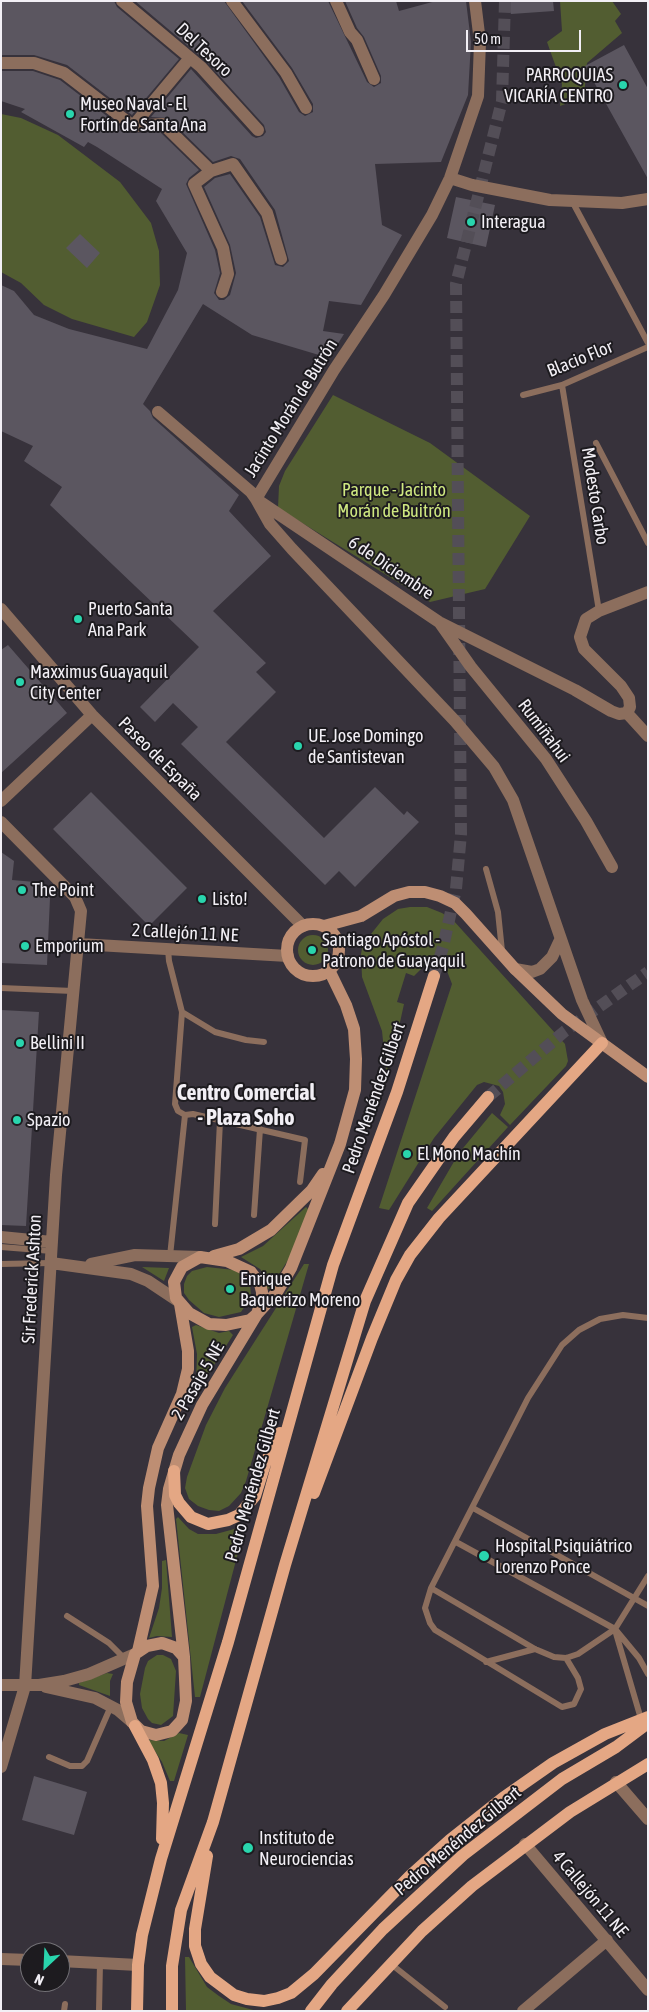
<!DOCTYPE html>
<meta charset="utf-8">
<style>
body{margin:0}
#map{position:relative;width:649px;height:2012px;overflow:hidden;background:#37323b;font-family:"Asap Condensed",sans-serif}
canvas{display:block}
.frame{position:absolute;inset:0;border:2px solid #f2eff5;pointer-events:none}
.north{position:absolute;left:20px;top:1942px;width:50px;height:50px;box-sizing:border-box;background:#1d1b1f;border:1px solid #727075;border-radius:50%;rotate:205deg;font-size:14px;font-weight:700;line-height:20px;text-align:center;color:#f2eff5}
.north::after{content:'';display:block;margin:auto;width:18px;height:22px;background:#29d5ad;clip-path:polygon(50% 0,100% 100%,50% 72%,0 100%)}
.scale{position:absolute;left:466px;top:30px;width:115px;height:22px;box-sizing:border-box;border:2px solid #f2eff5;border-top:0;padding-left:6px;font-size:15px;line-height:18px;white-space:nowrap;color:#f2eff5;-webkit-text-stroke:4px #1d1b1f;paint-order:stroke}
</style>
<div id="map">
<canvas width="649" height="2012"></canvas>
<div class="frame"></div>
<div class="north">N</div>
<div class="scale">50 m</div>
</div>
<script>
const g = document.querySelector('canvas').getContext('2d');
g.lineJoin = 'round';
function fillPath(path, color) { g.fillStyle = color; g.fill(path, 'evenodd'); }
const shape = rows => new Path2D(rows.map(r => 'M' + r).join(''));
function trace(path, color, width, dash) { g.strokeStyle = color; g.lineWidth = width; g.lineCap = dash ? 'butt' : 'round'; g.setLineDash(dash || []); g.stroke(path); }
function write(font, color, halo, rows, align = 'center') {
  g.font = font + ' "Asap Condensed",sans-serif'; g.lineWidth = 4; g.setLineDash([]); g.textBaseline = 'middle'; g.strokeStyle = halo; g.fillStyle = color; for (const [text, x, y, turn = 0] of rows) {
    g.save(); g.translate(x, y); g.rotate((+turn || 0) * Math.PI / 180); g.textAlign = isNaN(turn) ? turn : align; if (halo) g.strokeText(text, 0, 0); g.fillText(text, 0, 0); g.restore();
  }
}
fillPath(shape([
 [560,1,612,1,621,14,615,21,622,33,587,63,584,97,560,106,562,84,547,42,562,31],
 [1,114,21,118,58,135,120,182,151,223,159,251,160,285,147,322,134,337,72,319,44,305,21,283,1,272],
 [333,395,430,443,530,516,485,589,430,602,278,508,279,486,285,471],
 [410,907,427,907,442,913,453,920,565,1044,568,1061,566,1066,510,1125,500,1115,505,1104,503,1092,499,1086,484,1082,477,1085,434,1138,389,1210,379,1208,452,984,447,971,438,964,424,966,414,976,406,973,397,1002,404,1004,390,1068,386,1070,382,1031,362,977,361,954,363,944,383,919,398,909],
 '298 950a15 15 0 1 1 30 0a15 15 0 1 1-30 0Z',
 [492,1113,508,1127,432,1211,427,1208,459,1153],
 [306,1207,309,1210,291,1255,270,1289,266,1288,265,1276,260,1269,241,1257,263,1246],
 [304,1264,309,1264,246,1481,241,1493,229,1506,219,1511,209,1510,198,1506,189,1499,185,1488,187,1477,206,1425,225,1388],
 [142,1267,169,1268,164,1281],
 [207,1267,234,1270,244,1275,250,1281,251,1297,241,1312,219,1317,204,1313,189,1300,184,1293,184,1284,187,1276,192,1271],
 [196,1325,219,1333,229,1331,233,1335,202,1384,196,1382,197,1354,192,1327],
 [178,1517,189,1529,198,1534,216,1534,238,1528,244,1530,200,1697,195,1697,176,1519],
 [166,1560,172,1637,157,1636,149,1638,159,1608,162,1588,162,1561],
 [157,1655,163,1655,171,1659,176,1671,173,1716,161,1725,152,1723,148,1719,142,1708,140,1694,145,1668,148,1661],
 [107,1673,113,1674,110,1681,110,1696,79,1685,79,1683],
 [179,1733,188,1735,174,1781,170,1781,162,1762,148,1740,164,1741],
 [185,1957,189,1957,207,1987,219,1996,231,2004,257,2011,186,2011]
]), '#525d31');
fillPath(shape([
 [1,1,114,1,117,7,179,59,132,115,67,65,34,55,1,55],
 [135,1,224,1,279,77,299,112,305,116,313,112,313,104,292,68,242,1,328,1,367,82,374,87,381,83,381,76,364,37,357,28,345,1,396,1,399,11,436,1,466,1,471,42,468,95,441,162,375,164,382,225,402,235,361,305,329,301,323,331,344,334,329,358,252,335,203,304,143,404,150,411,153,418,239,495,229,511,271,556,213,611,266,663,256,672,276,692,226,742,324,838,375,787,404,815,407,811,419,822,355,887,339,871,325,885,181,744,198,727,173,703,155,722,140,707,199,647,50,505,62,487,24,461,33,446,1,431,1,285,14,291,34,315,69,329,147,349,178,290,187,253,156,201,162,189,97,147,88,142,84,147,21,112,25,109,1,101,1,71,33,71,60,80,129,133,160,132,199,170,189,178,186,184,215,250,220,273,214,293,219,300,224,300,230,295,236,273,230,245,204,187,215,178,230,174,260,217,275,265,283,267,289,261,275,210,240,159,231,156,213,162,168,118,151,117,191,69,252,136,256,138,263,136,266,132,264,125,206,61],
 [506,1,553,1,554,11,511,14],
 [624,45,648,89,648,179,585,66],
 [456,197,495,205,486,247,447,238],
 [80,234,100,253,87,268,66,248],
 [8,645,67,713,1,773,1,650],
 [91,792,187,888,149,926,53,829],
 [1,852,14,861,12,880,35,882,50,898,47,965,1,963],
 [1,1010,39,1012,26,1226,1,1225],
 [34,1776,87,1792,74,1835,22,1820]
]), '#5b5660');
trace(shape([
 [434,976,443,947,456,889,461,834,456,284,502,101,505,1],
 [488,1097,565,1031,648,972]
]), '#534e57', 12, [12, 6]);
trace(shape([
 [572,201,648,343],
 [562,385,599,611],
 [523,395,562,385,648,347],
 [596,443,648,543],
 [486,869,498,912,502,951],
 [168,949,169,961,182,1012,175,1104,178,1111,185,1115],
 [1,988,73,991],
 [182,1012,215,1032,246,1040,264,1042],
 [254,1215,260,1129],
 [215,1224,220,1121],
 [1,1247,52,1251],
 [170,1256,185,1115,193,1114,305,1140,300,1182],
 [1,1264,51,1263],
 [648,1318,623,1315,600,1319,579,1330,562,1345,528,1398,431,1588,535,1649,554,1657,566,1658,578,1654,615,1629,648,1576],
 [473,1508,648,1606],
 [456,1542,615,1629,639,1658,648,1674],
 [431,1588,425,1608,430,1623,435,1630,562,1707,574,1704,581,1689,578,1678,566,1658],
 [67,1616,109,1643,125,1659],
 [615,1630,641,1719],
 [486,1662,535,1649],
 [49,1757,70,1766,82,1766,87,1761,111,1706],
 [391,1964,445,2007],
 [64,2011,65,2004],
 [99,2011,100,1963]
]), '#8c6e5d', 6);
trace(shape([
 [122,1,201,67,258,130],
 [232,1,286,73,306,108],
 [336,1,350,32,357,40,374,79],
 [1,63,34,63,64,73,133,126,189,59],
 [133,126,163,124,211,171],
 [450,178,472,185,550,200,622,203,648,199],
 [222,292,228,274,223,248,194,184,211,171,233,164,267,213,281,259],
 [158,412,251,492,256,499,439,622,575,690,611,711,619,714,627,713],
 [256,499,270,524,292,549,455,721,494,767,513,800,582,1000,602,1043],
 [256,499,334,370,384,295,432,215,450,178,478,96,480,42,475,1],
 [648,592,599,611,586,619,580,637,584,649,621,686,629,698,630,707,627,713,648,736],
 [1,609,92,715,303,926],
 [440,623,471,667,546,759,586,821,612,867],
 [1,801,92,715],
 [1,822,75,897,81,911,56,1175,25,1686,1,1767],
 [79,944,288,956],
 [515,969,532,972,540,969,552,957,560,940],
 [1,1237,52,1242],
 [51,1263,131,1274,148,1281,178,1301],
 [91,1264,135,1255,200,1257],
 [1,1685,39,1685,64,1681,89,1674,135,1654],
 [46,1687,95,1698,118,1710,132,1722],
 [616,1782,648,1819],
 [525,1844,648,1990],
 [1,1959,30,1960],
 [60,1961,138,1965],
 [523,2011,607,1940]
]), '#8c6e5d', 12);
trace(shape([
 '287 950a26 26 0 1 1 52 0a26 26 0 1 1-52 0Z',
 [324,926,361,916,394,896,409,892,425,892,440,896,455,903,466,914,515,969,562,1014,648,1077],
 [214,1256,239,1249,271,1230,312,1190,323,1174],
 [200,1257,227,1261,251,1272,260,1284,262,1292,262,1299,257,1314,250,1320,226,1325,209,1324,189,1313,176,1298,174,1282,182,1267,200,1257],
 [138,1651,153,1586,147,1506,149,1488,158,1448,182,1394,188,1369,188,1351,180,1304],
 [184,1657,176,1648,162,1643,147,1646,135,1654,127,1682,126,1702,132,1722,141,1731,156,1735,172,1731,182,1720,186,1701,184,1657,167,1505,169,1489,179,1455,202,1405,257,1314,277,1292,291,1268,340,1144,355,1090,356,1059,354,1029,346,1005,329,970]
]), '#be8e73', 12);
trace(shape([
 [174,1471,175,1495,179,1503,191,1517,208,1524,228,1520,239,1515,255,1496,265,1464,280,1433],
 [314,1493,372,1338,396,1280,410,1255,439,1218,602,1043],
 [135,1726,153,1760,161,1783,163,1803,162,1839],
 [207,1856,195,1929,195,1946,201,1964,210,1977,234,1995,247,1999,264,2001,278,1998,291,1993,314,1974,410,1876,450,1840,503,1798,553,1763,605,1734,648,1717],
 [137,2011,138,1965,142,1935,161,1859,228,1642,333,1265,397,1092,434,976],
 [172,2011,172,1966,181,1910,213,1822,285,1565,365,1301,408,1203,454,1137,488,1097],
 [311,2011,332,1984,383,1929,463,1855,562,1779,616,1747,648,1723],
 [347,2011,422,1931,472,1886,570,1812,648,1764]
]), '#e4a784', 12);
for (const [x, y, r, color] of [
 [623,85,5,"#29d5ad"],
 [70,114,5,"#29d5ad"],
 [471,222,5,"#29d5ad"],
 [78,619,5,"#29d5ad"],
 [20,682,5,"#29d5ad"],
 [298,746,5,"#29d5ad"],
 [22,890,5,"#29d5ad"],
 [202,899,5,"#29d5ad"],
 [25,946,5,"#29d5ad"],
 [312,950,5,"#29d5ad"],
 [20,1043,5,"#29d5ad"],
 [17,1120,5,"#29d5ad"],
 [407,1154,5,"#29d5ad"],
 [230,1289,5,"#29d5ad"],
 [484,1556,6,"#29d5ad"],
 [248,1848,6,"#29d5ad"]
]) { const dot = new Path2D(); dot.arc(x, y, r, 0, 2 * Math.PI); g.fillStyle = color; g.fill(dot); trace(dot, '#1d1b1f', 2); }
write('18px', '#f2eff5', '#1d1b1f', [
 ["Del Tesoro",204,50,43],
 ["Blacio Flor",580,359,-22],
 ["Jacinto Morán de Butrón",291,408,-58],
 ["Modesto Carbo",595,496,81],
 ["6 de Diciembre",391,568,34],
 ["Rumiñahui",544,731,53],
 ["Paseo de España",160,759,45],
 ["2 Callejón 11 NE",185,933,3],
 ["Pedro Menéndez Gilbert",374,1098,-71],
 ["Sir Frederick Ashton",32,1279,-87],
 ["2 Pasaje 5 NE",198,1381,-60],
 ["Pedro Menéndez Gilbert",253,1485,-74],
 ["Pedro Menéndez Gilbert",458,1841,-40],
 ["4 Callejón 11 NE",590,1894,50]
]);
write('18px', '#f2eff5', '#1d1b1f', [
 ["PARROQUIAS",613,75,"right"],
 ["VICARÍA CENTRO",613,96,"right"],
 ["Museo Naval - El",80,104],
 ["Fortín de Santa Ana",80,125],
 ["Interagua",481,222],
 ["Puerto Santa",88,609],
 ["Ana Park",88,630],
 ["Maxximus Guayaquil",30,672],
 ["City Center",30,693],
 ["UE. Jose Domingo",308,736],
 ["de Santistevan",308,757],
 ["The Point",32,890],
 ["Listo!",212,899],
 ["Santiago Apóstol -",322,940],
 ["Patrono de Guayaquil",322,961],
 ["Emporium",35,946],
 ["Bellini II",30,1043],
 ["Spazio",27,1120],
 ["El Mono Machín",417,1154],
 ["Enrique",240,1279],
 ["Baquerizo Moreno",240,1300],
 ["Hospital Psiquiátrico",495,1546],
 ["Lorenzo Ponce",495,1567],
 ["Instituto de",259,1838],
 ["Neurociencias",259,1859]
], 'left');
write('18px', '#cfe881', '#1d1b1f', [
 ["Parque - Jacinto",394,490],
 ["Morán de Buitrón",394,511]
]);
write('bold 22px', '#f2eff5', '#1d1b1f', [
 ["Centro Comercial",246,1093],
 ["- Plaza Soho",246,1118]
]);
</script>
